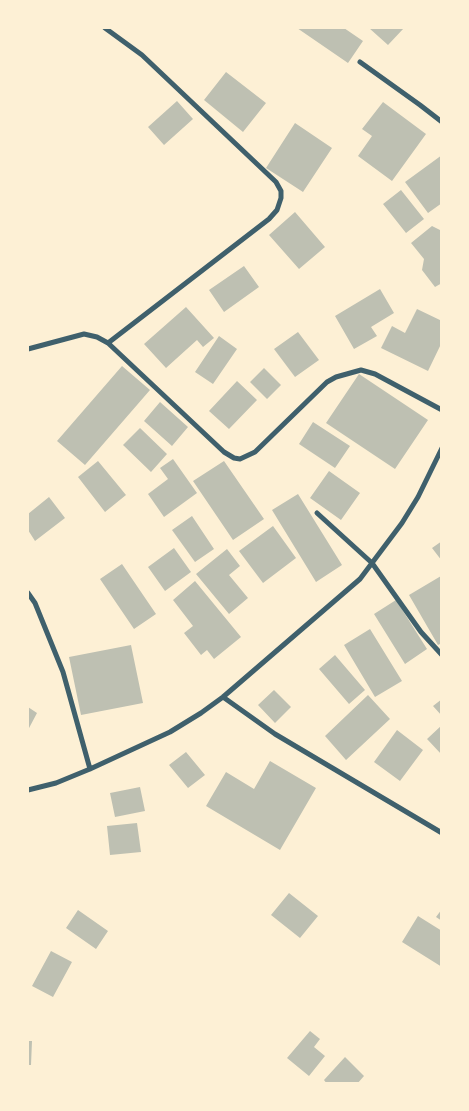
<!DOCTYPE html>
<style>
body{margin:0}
#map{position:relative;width:469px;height:1111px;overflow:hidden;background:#fdf0d5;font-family:Commissioner,sans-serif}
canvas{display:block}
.frame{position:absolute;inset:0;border:29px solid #fdf0d5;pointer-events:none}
</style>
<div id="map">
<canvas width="469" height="1111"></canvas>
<div class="frame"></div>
</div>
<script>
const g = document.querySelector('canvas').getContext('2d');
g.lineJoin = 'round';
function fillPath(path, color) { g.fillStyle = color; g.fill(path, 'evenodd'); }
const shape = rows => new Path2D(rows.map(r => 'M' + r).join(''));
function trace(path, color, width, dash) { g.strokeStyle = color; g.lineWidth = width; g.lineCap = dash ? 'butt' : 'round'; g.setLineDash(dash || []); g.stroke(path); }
fillPath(shape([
 [297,28,344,28,363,41,348,63],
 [369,28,404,28,388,45],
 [226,72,266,103,243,132,204,100],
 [177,101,193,119,164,145,148,127],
 [383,102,426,134,392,181,358,156,372,136,362,129],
 [295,123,332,148,303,192,266,168],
 [442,155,442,203,428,213,405,182],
 [401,190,424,219,406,233,383,204],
 [295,212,325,247,299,269,269,235],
 [432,226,442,231,442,283,435,287,422,270,424,259,411,243],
 [244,266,259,287,224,312,209,290],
 [380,289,394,313,371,327,377,336,354,349,335,316],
 [186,307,214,338,203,347,197,340,166,368,144,344],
 [417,309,442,321,442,342,428,371,381,348,392,326,405,333],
 [298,332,319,360,295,377,274,349],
 [219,336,237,349,213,384,195,372],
 [122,366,150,390,85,465,57,441],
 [264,368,281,385,267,399,250,382],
 [359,374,428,420,395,469,326,423],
 [237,381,257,400,229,429,209,411],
 [160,402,188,427,172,446,144,421],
 [313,422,350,446,335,468,299,444],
 [140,428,167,454,151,472,123,445],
 [173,459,197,493,164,517,148,494,168,479,160,468],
 [98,461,126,495,105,512,78,477],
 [224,461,264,519,233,540,193,481],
 [329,471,360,493,341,520,310,498],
 [298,494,342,565,316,582,272,510],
 [49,497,65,518,35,541,28,530,28,514],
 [192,516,214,549,195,562,172,530],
 [273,526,296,558,263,583,239,551],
 [442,541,442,561,432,548],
 [174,548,191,572,165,591,148,567],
 [227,549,240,566,229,575,248,598,229,614,196,574],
 [122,564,156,614,134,629,100,579],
 [441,576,442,578,442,643,438,645,409,595],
 [195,581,241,637,214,659,207,650,201,655,184,633,193,626,173,600],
 [396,600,427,649,405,664,374,614],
 [370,629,402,681,375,697,344,645],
 [131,645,143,703,81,715,69,657],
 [335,655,365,690,349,704,319,669],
 [274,690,291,707,275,723,258,705],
 [368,695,390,719,346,760,325,736],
 [442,699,442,716,433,706],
 [28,707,37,713,28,730],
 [442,725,442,755,427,739],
 [397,730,423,750,400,781,374,762],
 [186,752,205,775,188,788,169,765],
 [270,761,316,788,280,850,206,806,226,772,254,789],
 [140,787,145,811,115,817,110,793],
 [137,823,141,852,110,855,107,826],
 [289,893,318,916,300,938,271,915],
 [442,909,442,921,436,917],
 [78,910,108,931,96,949,66,928],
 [418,916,442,931,442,967,402,942],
 [51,951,72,962,53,997,32,986],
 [310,1031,320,1039,314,1047,325,1056,309,1076,287,1058],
 [28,1041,32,1041,31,1065,28,1065],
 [345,1057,364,1076,357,1084,327,1084,324,1080]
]), '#bec0b2');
trace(shape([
 [105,28,142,55,276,182,281,191,281,198,277,210,269,219,108,343],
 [360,62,420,105,442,122],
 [28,349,84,334,97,337,108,343,224,452,234,458,240,459,255,452,327,382,336,377,361,370,375,374,442,410],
 [317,513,372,563,421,632,442,655],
 [28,593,35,603,63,672,90,769],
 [223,697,275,734,442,833],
 [28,790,56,783,90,769,170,732,201,713,223,697,360,579,402,523,418,497,442,448]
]), '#3f606c', 5);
</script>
